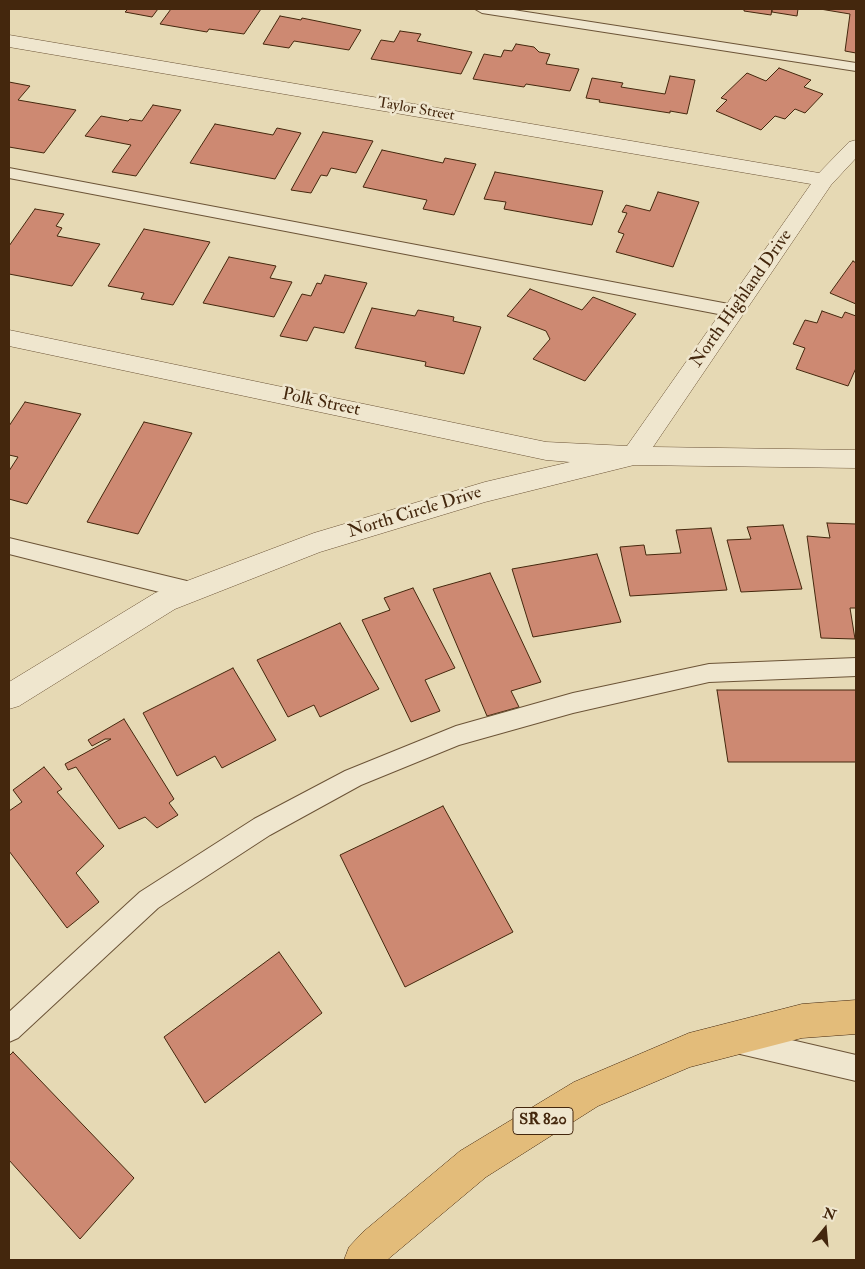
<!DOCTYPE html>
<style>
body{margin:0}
#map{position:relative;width:865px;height:1269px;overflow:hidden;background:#e6d9b4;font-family:"IM FELL Double Pica",serif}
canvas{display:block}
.frame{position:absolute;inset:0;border:10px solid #44270d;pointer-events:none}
.north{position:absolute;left:800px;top:1204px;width:50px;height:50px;-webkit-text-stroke:4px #efe6ce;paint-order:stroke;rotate:17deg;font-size:14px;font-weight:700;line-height:20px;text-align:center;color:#44270d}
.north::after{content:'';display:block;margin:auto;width:18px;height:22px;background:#44270d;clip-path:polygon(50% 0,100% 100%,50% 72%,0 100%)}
</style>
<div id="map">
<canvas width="865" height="1269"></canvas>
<div class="frame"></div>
<div class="north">N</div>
</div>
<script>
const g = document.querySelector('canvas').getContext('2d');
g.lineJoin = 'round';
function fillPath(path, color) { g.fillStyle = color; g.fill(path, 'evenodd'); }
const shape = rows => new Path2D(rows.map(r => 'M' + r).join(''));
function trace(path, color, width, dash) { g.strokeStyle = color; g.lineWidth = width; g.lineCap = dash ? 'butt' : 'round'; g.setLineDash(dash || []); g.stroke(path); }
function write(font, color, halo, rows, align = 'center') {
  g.font = font + ' "IM FELL Double Pica",serif'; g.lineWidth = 5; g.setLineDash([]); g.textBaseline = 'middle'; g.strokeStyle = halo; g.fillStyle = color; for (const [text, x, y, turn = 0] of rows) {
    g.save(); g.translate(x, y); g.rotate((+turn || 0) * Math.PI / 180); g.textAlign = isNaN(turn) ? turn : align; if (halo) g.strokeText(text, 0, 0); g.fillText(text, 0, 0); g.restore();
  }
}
const building = shape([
 [128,9,158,9,152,17,125,12,128,9],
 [171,9,261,9,244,34,209,29,207,32,160,24,171,9],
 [744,9,772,9,771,15,744,11,744,9],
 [772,9,798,9,797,16,772,12,772,9],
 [820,9,856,9,856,53,845,51,850,14,820,9],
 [280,16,301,20,302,18,361,30,349,50,294,41,289,48,263,44,280,16],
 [400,31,421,34,417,41,472,52,461,74,371,59,381,40,394,42,400,31],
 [516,44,534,47,539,52,550,54,546,64,579,69,570,91,526,84,524,87,473,79,484,54,501,57,504,50,512,51,516,44],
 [779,68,811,80,804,87,823,94,805,113,795,109,785,119,775,116,761,130,716,111,727,100,721,98,747,73,766,81,779,68],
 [670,76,695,80,687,114,670,111,670,113,599,102,600,100,586,98,592,78,623,83,621,87,665,94,670,76],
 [9,82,30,86,18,100,76,110,44,153,9,147,9,82],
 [153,105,181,110,136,176,112,172,131,145,85,136,101,116,128,121,130,119,142,121,153,105],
 [215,124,273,135,277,128,301,133,275,179,190,163,215,124],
 [323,132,373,141,356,173,331,168,327,176,321,175,311,193,291,190,323,132],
 [382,150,443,163,445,158,476,164,454,215,423,209,427,200,363,187,382,150],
 [495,172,603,191,592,225,504,209,506,202,484,199,495,172],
 [658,192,699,202,673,267,616,252,624,234,618,232,627,213,622,212,626,205,650,211,658,192],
 [35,209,64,214,56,226,62,228,57,236,100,244,72,286,9,274,9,246,35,209],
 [144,229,210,242,173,305,141,299,144,293,108,286,144,229],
 [229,257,276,266,270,278,292,282,274,317,203,303,229,257],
 [853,261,856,263,856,304,830,293,853,261],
 [325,275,367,283,344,333,314,327,307,341,280,336,302,294,311,296,317,283,321,284,325,275],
 [530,289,582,310,593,297,636,314,585,381,533,359,550,339,546,331,507,316,530,289],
 [372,308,415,316,418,310,454,317,453,321,481,327,464,374,425,366,426,362,355,348,372,308],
 [822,311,842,318,845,312,856,316,856,368,848,386,796,369,805,348,793,344,805,320,817,323,822,311],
 [25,402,81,414,27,504,9,499,9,471,18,457,9,455,9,426,25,402],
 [144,422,192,433,138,534,87,522,144,422],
 [827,523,856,524,856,608,850,608,855,639,821,638,807,536,830,538,827,523],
 [783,525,802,589,741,592,727,540,751,539,747,527,783,525],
 [711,528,727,590,630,596,620,547,644,545,646,555,681,553,676,530,711,528],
 [597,554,621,622,533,637,512,569,597,554],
 [490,573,541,682,511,691,519,707,487,716,433,589,490,573],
 [413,588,455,668,425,680,440,711,411,722,362,620,390,610,384,598,413,588],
 [340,623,379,689,320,717,314,705,288,717,257,660,340,623],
 [233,668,276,740,222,768,215,756,177,776,143,713,233,668],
 [717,690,856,690,856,762,728,762,717,690],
 [124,719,174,799,169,803,178,815,157,828,145,817,119,829,76,767,68,770,65,764,111,739,105,739,92,746,88,740,124,719],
 [44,767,62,789,57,792,104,846,76,873,99,902,67,928,9,851,9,811,22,802,13,790,44,767],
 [443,806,513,932,405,987,340,855,443,806],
 [279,952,322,1013,205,1103,164,1037,279,952],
 [13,1052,134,1178,80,1239,9,1160,9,1056,13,1052]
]);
fillPath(building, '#cd8972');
trace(building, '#44270d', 1);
const lane = shape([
 [475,9,507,9,856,63,856,71,482,13,475,9],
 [9,168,734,305,740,307,743,311,740,315,734,317,9,178,9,168],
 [9,538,191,582,198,585,201,591,198,597,191,600,9,554,9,538],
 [856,658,856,676,709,682,573,713,459,745,361,785,270,835,158,908,18,1038,9,1042,9,1012,140,892,254,819,345,771,456,726,573,693,709,664,856,658],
 [740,1028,856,1055,856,1081,740,1054,731,1050,727,1041,731,1032,740,1028]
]);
const street = shape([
 [9,35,819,173,849,142,856,140,856,158,831,185,653,447,856,450,856,468,634,465,485,502,320,552,175,609,19,706,9,709,9,682,155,593,314,533,485,482,570,462,546,460,9,346,9,330,546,442,627,446,811,184,9,47,9,35]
]);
const highway = shape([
 [856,1000,856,1034,802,1038,690,1067,598,1106,486,1177,387,1260,344,1260,349,1247,363,1232,460,1151,574,1082,689,1033,802,1004,856,1000]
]);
trace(lane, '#6c5437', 2);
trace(street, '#6c5437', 1);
trace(highway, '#44270d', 1);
fillPath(lane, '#efe6ce');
fillPath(street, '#efe6ce');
fillPath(highway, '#e3bc7a');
write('15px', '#44270d', '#efe6ce', [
 ["Taylor Street",416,110,10]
]);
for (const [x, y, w] of [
 [543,1121,60]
]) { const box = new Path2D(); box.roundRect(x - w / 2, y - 13.5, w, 27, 4); g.fillStyle = '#efe6ce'; g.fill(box); trace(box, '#44270d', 1); }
write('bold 16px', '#44270d', null, [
 ["SR 820",543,1121]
]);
write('18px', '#44270d', '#efe6ce', [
 ["North Highland Drive",742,299,-55],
 ["Polk Street",321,403,12],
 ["North Circle Drive",415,513,-17]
]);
</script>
